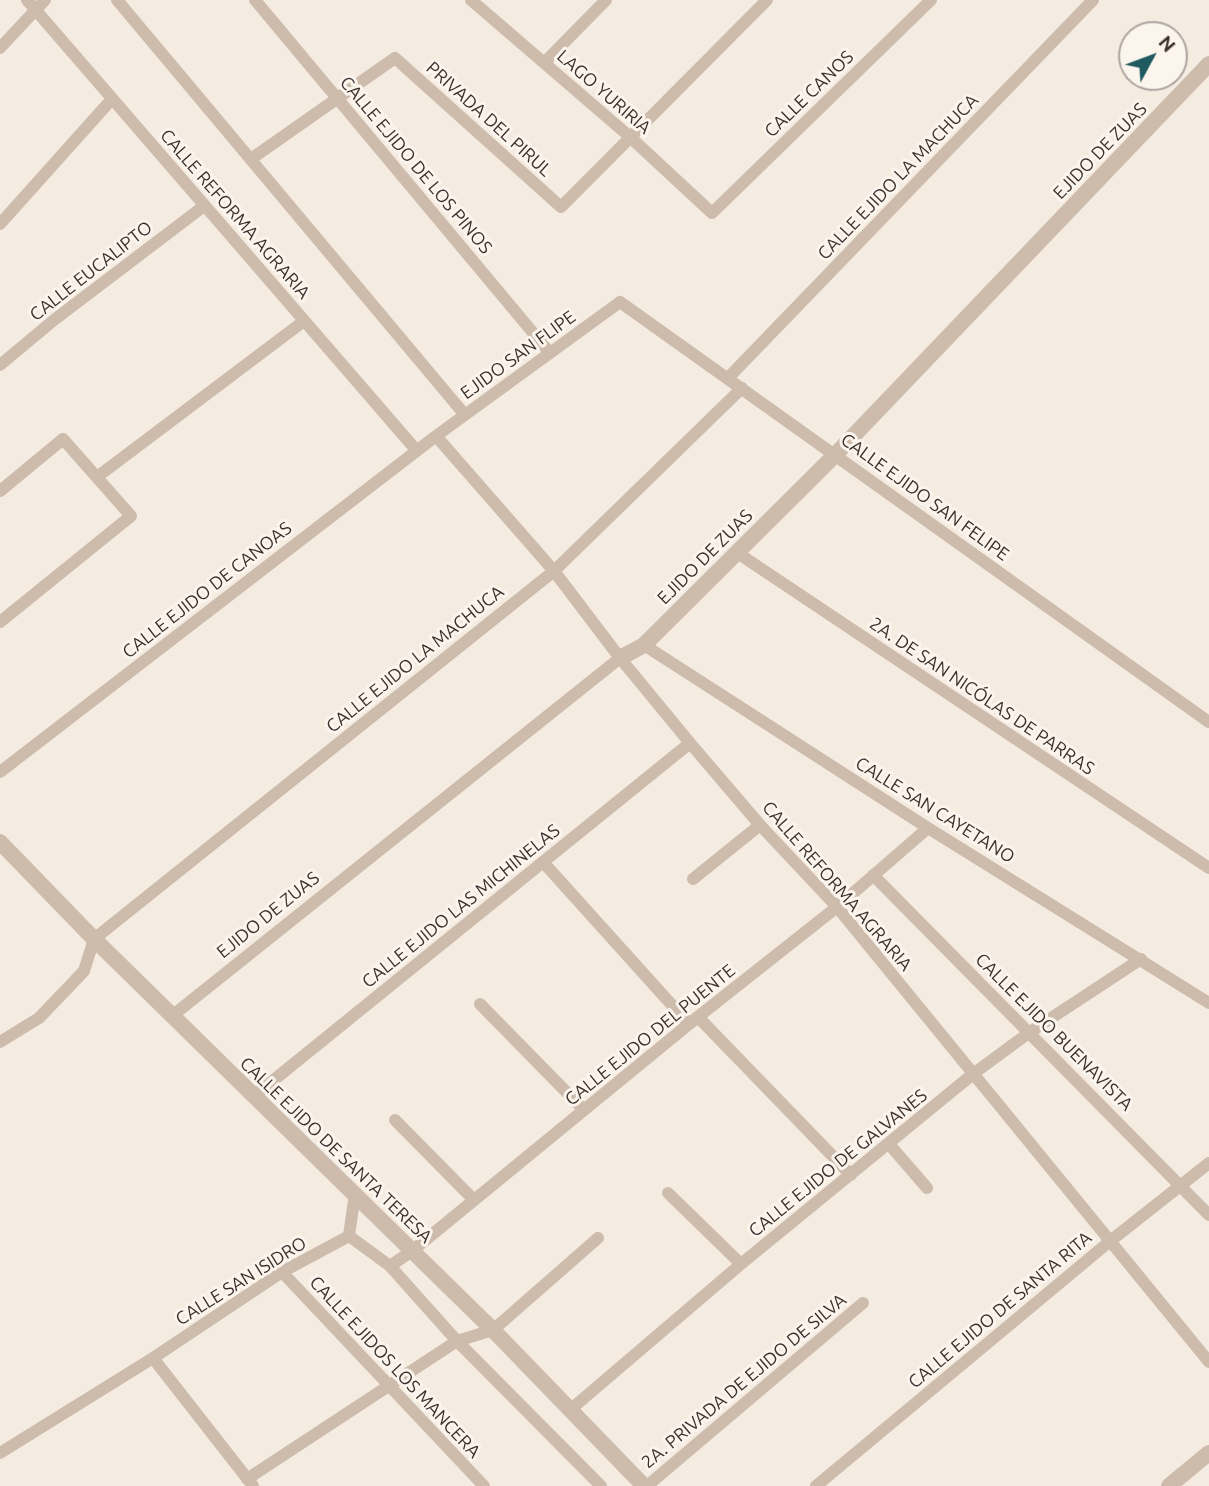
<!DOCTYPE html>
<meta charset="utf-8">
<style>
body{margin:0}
#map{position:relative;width:1209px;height:1486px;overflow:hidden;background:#f4ebe1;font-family:Ubuntu,sans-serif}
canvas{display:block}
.north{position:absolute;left:1118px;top:21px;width:70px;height:70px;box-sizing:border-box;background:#fbf5ee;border:2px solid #aea6a0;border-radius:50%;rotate:49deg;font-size:19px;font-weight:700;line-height:28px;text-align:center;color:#3b302b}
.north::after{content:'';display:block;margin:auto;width:24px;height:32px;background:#1f5a5e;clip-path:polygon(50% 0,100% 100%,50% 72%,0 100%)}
</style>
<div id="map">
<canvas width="1209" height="1486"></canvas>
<div class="north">N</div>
</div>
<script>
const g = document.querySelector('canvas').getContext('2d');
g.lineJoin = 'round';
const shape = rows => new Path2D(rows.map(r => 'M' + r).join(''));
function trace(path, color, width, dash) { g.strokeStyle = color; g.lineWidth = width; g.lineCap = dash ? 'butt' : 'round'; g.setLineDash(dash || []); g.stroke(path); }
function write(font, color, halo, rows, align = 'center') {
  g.font = font + ' Ubuntu,sans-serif'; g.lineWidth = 6; g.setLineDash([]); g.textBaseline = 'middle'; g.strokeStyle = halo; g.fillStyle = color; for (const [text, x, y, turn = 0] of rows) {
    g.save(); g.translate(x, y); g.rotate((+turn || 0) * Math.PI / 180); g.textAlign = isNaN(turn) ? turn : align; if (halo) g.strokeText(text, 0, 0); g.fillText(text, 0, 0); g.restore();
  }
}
trace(shape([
 [27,0,417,451],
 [117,0,465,415],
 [255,0,550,353],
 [471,0,629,136,712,213,931,0],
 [0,48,45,0],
 [544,63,606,0],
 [251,159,395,58,561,207,767,0],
 [0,224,112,99],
 [0,365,54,320,204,206],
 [728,378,1093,0],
 [436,436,554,571,620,658,690,743,760,825,837,907,1209,1362],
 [97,477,304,321],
 [0,491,63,439,131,516,0,622],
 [736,552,1209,868],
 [644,645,928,828,1209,1003],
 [0,772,436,436,620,302,1209,722],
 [543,862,689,1024],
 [873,875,1209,1215],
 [693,879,760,825],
 [480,1004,584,1110],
 [172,1016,620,658],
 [699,1018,851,1175],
 [0,1042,39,1018,84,971,94,939,554,571,742,388],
 [254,1096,690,743],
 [395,1120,473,1199],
 [889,1144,927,1188],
 [668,1193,741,1264],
 [349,1236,390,1266,457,1341,601,1486],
 [349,1236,355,1193],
 [390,1266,412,1251,689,1024,837,907,928,828],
 [282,1272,484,1486],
 [153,1358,253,1486],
 [570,1410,741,1264,973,1074,1030,1032,1141,959],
 [0,1453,153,1358,282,1272,349,1236],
 [247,1479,457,1341,493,1330,598,1238],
 [647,1486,863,1303],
 [816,1486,1109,1242,1209,1163]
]), '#cdbbac', 12);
trace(shape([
 [620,658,644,645,836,454,1209,64],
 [0,842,94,939,493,1330,644,1486],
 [1169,1486,1209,1453]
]), '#cdbbac', 16);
write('18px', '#3b302b', '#fbf5ee', [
 ["LAGO YURIRIA",604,92,41],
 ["CALLE CANOS",809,94,-44],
 ["PRIVADA DEL PIRUL",489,119,42],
 ["EJIDO DE ZUAS",1100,151,-46],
 ["CALLE EJIDO DE LOS PINOS",416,165,50],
 ["CALLE EJIDO LA MACHUCA",898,177,-46],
 ["CALLE REFORMA AGRARIA",235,214,49],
 ["CALLE EUCALIPTO",91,271,-38],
 ["EJIDO SAN FLIPE",518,355,-36],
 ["CALLE EJIDO SAN FELIPE",925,497,36],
 ["EJIDO DE ZUAS",705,557,-45],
 ["CALLE EJIDO DE CANOAS",207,590,-38],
 ["CALLE EJIDO LA MACHUCA",415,659,-39],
 ["2A. DE SAN NICÓLAS DE PARRAS",982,696,34],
 ["CALLE SAN CAYETANO",935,810,32],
 ["CALLE REFORMA AGRARIA",837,886,49],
 ["CALLE EJIDO LAS MICHINELAS",461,906,-39],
 ["EJIDO DE ZUAS",268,915,-39],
 ["CALLE EJIDO BUENAVISTA",1054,1032,45],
 ["CALLE EJIDO DEL PUENTE",650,1035,-39],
 ["CALLE EJIDO DE SANTA TERESA",336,1150,44],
 ["CALLE EJIDO DE GALVANES",838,1163,-39],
 ["CALLE SAN ISIDRO",241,1281,-32],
 ["CALLE EJIDO DE SANTA RITA",1000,1310,-40],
 ["CALLE EJIDOS LOS MANCERA",395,1367,47],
 ["2A. PRIVADA DE EJIDO DE SILVA",744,1381,-40]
]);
</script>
